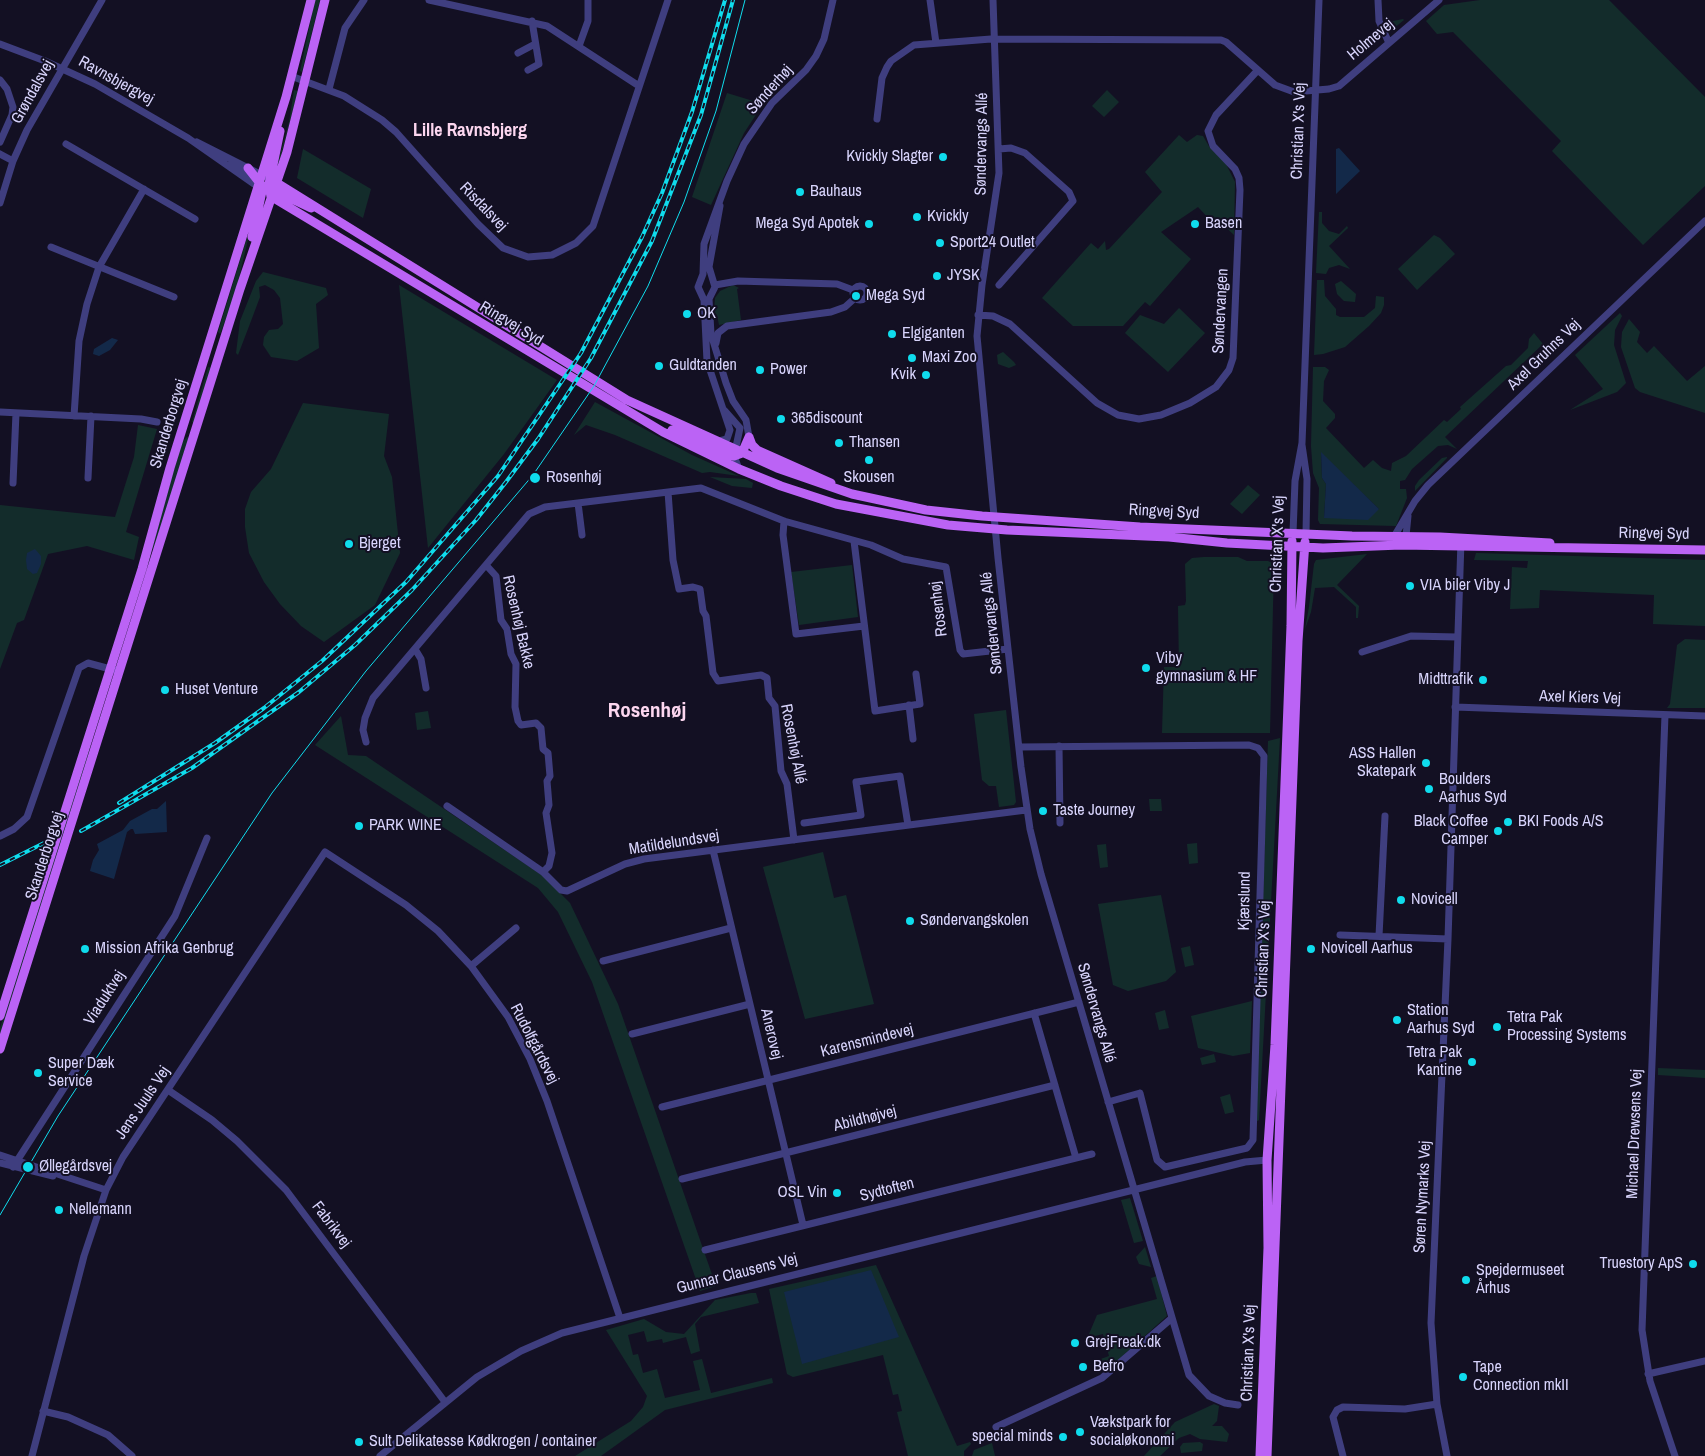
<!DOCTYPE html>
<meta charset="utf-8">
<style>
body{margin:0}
canvas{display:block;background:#131023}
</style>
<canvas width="1705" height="1456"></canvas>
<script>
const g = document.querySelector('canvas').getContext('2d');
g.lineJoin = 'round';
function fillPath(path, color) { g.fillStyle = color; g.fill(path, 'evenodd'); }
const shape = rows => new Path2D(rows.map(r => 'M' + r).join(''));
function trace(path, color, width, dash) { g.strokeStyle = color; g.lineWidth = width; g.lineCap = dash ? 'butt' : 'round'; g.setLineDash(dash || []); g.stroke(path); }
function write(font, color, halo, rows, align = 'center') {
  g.font = font + ' "Archivo Narrow",sans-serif'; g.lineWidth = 4; g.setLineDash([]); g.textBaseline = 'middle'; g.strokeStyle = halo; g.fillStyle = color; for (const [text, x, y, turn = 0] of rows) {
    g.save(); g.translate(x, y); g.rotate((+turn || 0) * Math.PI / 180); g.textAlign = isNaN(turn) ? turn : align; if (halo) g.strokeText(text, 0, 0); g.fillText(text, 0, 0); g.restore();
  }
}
fillPath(shape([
 [315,0,320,0,302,72,300,71],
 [1480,0,1609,0,1705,97,1705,186,1643,245,1552,151,1561,141,1453,32,1437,34,1426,21,1444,5],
 [1403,19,1404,20,1388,33,1385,27,1388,22],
 [294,90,298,91,278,167,277,166,289,122],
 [1107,90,1119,102,1104,117,1092,106],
 [727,93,763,104,744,133,711,205,692,197],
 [1179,135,1187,142,1197,135,1203,136,1210,148,1225,162,1235,182,1234,235,1217,219,1212,222,1198,207,1161,232,1191,259,1150,306,1145,302,1123,326,1073,326,1042,298,1091,243,1098,249,1105,241,1106,250,1109,249,1162,192,1145,172],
 [303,149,371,189,363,218,297,178],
 [1319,212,1322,212,1322,223,1329,231,1339,234,1347,226,1348,228,1329,246,1350,269,1339,265,1329,268,1326,274,1316,273],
 [253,218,235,295,220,334,218,332],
 [1434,235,1440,238,1455,254,1417,290,1398,269],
 [263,272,326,288,328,295,316,304,319,348,297,361,271,357,263,345,264,337,269,330,278,329,283,324,280,298,274,290,265,285,259,287,260,297,251,321,238,355,236,353,240,321,256,281],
 [1317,280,1324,280,1325,296,1336,309,1336,315,1340,317,1364,317,1375,308,1376,296,1384,297,1384,305,1381,313,1369,326,1345,347,1323,354,1314,355],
 [1341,281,1356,294,1355,302,1344,301,1337,294,1335,284],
 [399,285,557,380,504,454,428,548],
 [733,285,739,288,737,289,741,320,719,325,717,315,714,312,715,298,720,291],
 [1179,308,1205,333,1168,372,1125,333,1140,315,1164,324],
 [1620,313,1622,316,1615,330,1614,345,1626,383,1617,392,1570,410,1603,389,1575,355],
 [1629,319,1640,332,1637,342,1647,353,1654,346,1687,381,1705,366,1705,413,1640,392,1635,388,1621,347,1622,332],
 [1534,333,1543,344,1445,437,1457,449,1448,445,1438,446,1412,469,1405,480,1400,481,1400,489,1406,489,1407,498,1396,526,1320,524,1318,520,1319,488,1313,473,1311,446,1313,367,1325,367,1329,370,1324,381,1323,401,1335,414,1335,418,1326,428,1364,468,1373,460,1382,468,1391,471,1392,463,1406,456,1444,420,1447,422,1461,409,1460,407,1506,366,1511,365,1528,348,1529,339],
 [1321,453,1379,509,1324,518,1326,484,1322,478],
 [1003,352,1014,362,1016,365,1009,368,998,364,997,355],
 [208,367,212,368,194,423,192,422],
 [595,402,692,455,739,476,710,472,702,473,615,435,586,425,574,435],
 [303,403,389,414,384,456,392,477,400,553,375,605,324,642,301,626,280,604,264,582,249,553,245,527,245,509,251,492,271,469],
 [138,425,157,429,126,532,139,537,134,560,87,546,48,554,24,620,17,623,0,669,0,505,115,517,134,457],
 [187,437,189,438,154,549,152,548,173,473,182,442],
 [1447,457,1447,458,1415,491,1415,486,1419,480,1442,458],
 [710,477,746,479,753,483,752,488,732,486],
 [1248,485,1260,495,1242,514,1230,504],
 [1476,553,1705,560,1705,626,1653,624,1654,595,1540,590,1539,608,1510,609,1512,567,1527,568,1528,561,1474,560],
 [1367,554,1337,585,1359,606,1358,618,1356,618,1356,607,1334,587,1315,588,1311,612,1305,629,1309,607,1314,564,1316,560],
 [1204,557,1238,557,1247,561,1268,561,1274,564,1270,733,1162,733,1164,667,1179,667,1178,606,1185,605,1186,601,1185,564,1192,558],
 [852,565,858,617,799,625,791,572],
 [1685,639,1705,640,1705,708,1667,708,1670,704,1677,645],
 [1006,710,1016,802,1014,805,999,807,996,786,989,786,982,780,974,714],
 [428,711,431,728,417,730,415,713],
 [341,716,348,755,366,756,543,876,570,903,618,1004,716,1286,700,1291,592,982,558,912,538,888,315,745],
 [1280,738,1259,1120,1256,1122,1268,741],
 [91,739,87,763,0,1037,0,1028],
 [1149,799,1161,799,1162,811,1150,811],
 [1197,843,1198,863,1189,864,1187,844],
 [1106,844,1108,867,1100,868,1097,845],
 [823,852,834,898,846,895,874,1004,805,1019,763,867],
 [1161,895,1176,972,1166,981,1128,991,1113,985,1098,904],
 [1190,946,1194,965,1185,967,1181,948],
 [1252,1001,1250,1053,1233,1056,1198,1048,1191,1016],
 [1165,1010,1169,1028,1159,1030,1155,1013],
 [1214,1054,1216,1062,1202,1065,1200,1058],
 [1658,1068,1705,1070,1705,1078,1658,1075],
 [1230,1094,1234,1112,1225,1114,1220,1097],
 [1130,1198,1143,1241,1134,1243,1121,1200],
 [1145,1247,1151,1267,1139,1264,1136,1257],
 [876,1265,957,1446,970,1442,971,1444,964,1451,964,1456,908,1456,897,1412,902,1411,898,1394,893,1395,883,1355,793,1377,787,1374,769,1289],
 [1157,1276,1167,1316,1108,1369,1102,1370,1098,1360,1109,1356,1103,1334,1091,1337,1089,1334,1097,1315,1157,1299,1151,1278],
 [751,1293,756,1293,759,1303,701,1317,695,1324,700,1351,691,1354,686,1337,663,1343,662,1339,647,1342,644,1331,628,1335,633,1355,638,1354,643,1373,657,1369,665,1398,700,1390,693,1361,702,1359,711,1393,772,1378,773,1383,665,1410,601,1456,575,1456,631,1421,643,1407,647,1396,606,1330,644,1319,666,1332,684,1334,715,1300],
 [1214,1404,1219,1406,1217,1421,1212,1426,1222,1426,1229,1434,1227,1442,1200,1439,1190,1434,1179,1438,1160,1456,1144,1456,1175,1422],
 [1200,1442,1203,1444,1202,1451,1181,1453,1180,1447,1183,1443],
 [992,1443,995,1456,972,1456,974,1450]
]), '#132c2b');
fillPath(shape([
 [1339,148,1360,171,1336,194,1336,149],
 [112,338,118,340,110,350,99,356,93,354,94,349],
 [1321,452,1379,509,1368,520,1324,518,1326,484,1322,478],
 [35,549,41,556,41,564,37,573,33,574,27,569,26,560,27,553],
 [166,801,167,832,135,834,133,829,131,829,127,832,114,879,90,871,93,860,99,850,97,844,123,830,130,821,152,809,157,809],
 [871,1270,899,1337,802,1364,784,1292]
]), '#132949');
trace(shape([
 [429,0,547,26,639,86],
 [930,0,936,43],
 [993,0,999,173,982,285,977,336,998,558,1021,767,1030,829,1041,874,1189,1375,1209,1396,1225,1403,1238,1405],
 [1378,0,1379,21,1389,43],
 [0,44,45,61,95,84,188,138,261,189],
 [579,46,588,21,588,0],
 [518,53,535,44],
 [528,70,539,64,532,21],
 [291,76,344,96,382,120,396,132,478,224,503,248,528,257,552,255,576,243,593,226,668,0],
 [0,80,7,89,13,107,12,115,0,142],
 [329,89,345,28,364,0],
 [877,119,882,78,887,67,891,61,914,45,991,39,1221,40,1226,42,1275,85,1294,92,1329,89,1339,86,1439,0],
 [197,142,274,181],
 [66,144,195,219],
 [0,154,13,161],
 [231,164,254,177],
 [0,203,13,161,27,130,102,0],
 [720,206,709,267,715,287,709,299,711,334,726,383,733,401,746,420,749,437],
 [51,247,174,297],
 [715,285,738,281,837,284,853,290],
 [999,285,1073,201,1069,192,1025,153,1011,148,999,149],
 '853 293a7 7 0 1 1 14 0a7 7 0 1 1-14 0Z',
 [978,315,993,316,1010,324,1097,403,1118,415,1139,419,1161,415,1190,403,1216,387,1229,370,1233,358,1240,190,1239,178,1235,169,1213,146,1208,131,1216,115,1258,70],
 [716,343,718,333,727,326,831,312,845,307,855,298],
 [725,411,740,428,734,456,739,469],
 [0,412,141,419,157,422],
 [74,416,79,341,87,304,99,267,144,189],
 [719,441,727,439,730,430,707,361,704,300,698,287,703,274,704,244,727,181,744,144,772,103,806,70,816,56,824,39,833,0],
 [1302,445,1307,479,1306,534],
 [88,478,91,416],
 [13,483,16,413],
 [668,492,673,560,679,589,693,587,700,589,703,611,706,616,713,673,718,681,761,675,767,678,769,698,775,706,781,771,787,784,794,840],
 [578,503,582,535],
 [784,521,783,535,796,634,864,626],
 [1293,533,1295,481,1302,443,1319,0],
 [1395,535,1415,501,1428,485,1705,221],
 [1406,536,1408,516],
 [854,541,875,711,920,704,916,674],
 [486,565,496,576,501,620,507,629,511,654,516,664,515,707,518,721,521,725,536,723,541,728,543,749,548,753,550,776,547,781,549,805,546,813,552,853,549,866,543,872],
 [415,649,421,659,426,688],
 [1362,652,1411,636,1457,637],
 [909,705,913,739],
 [1455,707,1705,716],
 [1665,715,1642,1330,1650,1381,1675,1456],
 [366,742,363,730,365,718,373,698,529,514,545,507,701,488,784,521,871,545,903,559,946,567,960,650,963,654,1008,649],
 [1059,746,1060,823],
 [1019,747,1249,745,1258,748,1264,756,1253,1140,1247,1148,1165,1167,1157,1160,1140,1093,1108,1102],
 [447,806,543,872,561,890,567,891,625,864,644,859,1026,810],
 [804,823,861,815,856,782,900,776,908,825],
 [0,836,14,829,27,817,79,668,88,663,114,670],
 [713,850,803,1225],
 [1340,935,1448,939],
 [1379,936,1385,816],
 [603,961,731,928],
 [471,966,516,928],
 [1034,1013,1076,1158],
 [632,1034,750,1004],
 [168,1090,212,1120,237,1141,286,1190,445,1402],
 [662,1107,1079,1002],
 [0,1155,106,1190],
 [0,1163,53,1176],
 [13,1167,175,916,207,838],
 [682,1179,1055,1085],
 [705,1250,1092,1154],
 [1648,1374,1705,1361],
 [43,1411,68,1417,108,1435,132,1456],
 [996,1427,1102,1378,1172,1318],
 [32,1456,84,1256,106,1190,123,1157,325,852,406,905,438,931,471,966,508,1017,530,1059,547,1101,620,1318],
 [380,1456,477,1377,521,1351,562,1333,1245,1162,1267,1160],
 [1343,1456,1333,1417,1337,1410,1343,1407,1405,1409,1437,1404],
 [1447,1456,1437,1404,1431,1323,1448,939,1461,541]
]), '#3f3e7f', 7);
trace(shape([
 [248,168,263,187,252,237],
 [277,183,627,400,777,468,852,494,926,510,982,516,1140,527,1352,536,1440,537,1550,543],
 [271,189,311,208],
 [271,197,269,184,280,131],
 [272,197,663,432,739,469,781,486,836,504,948,525,1007,530,1169,537,1227,543,1323,548,1401,545,1705,550],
 [672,430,725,454,734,456,742,453,749,437],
 [749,437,752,445,757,450,831,483],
 [0,1016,142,569,170,468,286,97,311,0],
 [0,1049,240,289,287,152,325,0],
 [1260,1456,1268,1248,1267,1160,1275,1045,1291,626,1292,541],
 [1267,1456,1298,641,1305,542]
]), '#bb63f5', 9);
trace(shape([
 [0,1215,58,1116,272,793,366,671,533,475,594,386,648,286,684,202,716,111,745,0]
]), '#0fdced', 1);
const rail = shape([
 [119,803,215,743,264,708,322,661,406,582,498,476,581,353,642,237,662,193,692,112,725,0],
 [81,831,192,768,299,692,355,645,412,590,476,520,506,482,538,439,591,358,652,241,701,115,733,0],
 [0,865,44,843]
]);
trace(rail, '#0fdced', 4);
trace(rail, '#131023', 2, [5.5]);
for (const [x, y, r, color] of [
 [943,157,5,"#0fdced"],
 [800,192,5,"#0fdced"],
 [917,217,5,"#0fdced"],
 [869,224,5,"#0fdced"],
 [1195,224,5,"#0fdced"],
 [940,243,5,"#0fdced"],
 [937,276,5,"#0fdced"],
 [856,296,5,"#0fdced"],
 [687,314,5,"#0fdced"],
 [892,334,5,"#0fdced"],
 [912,358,5,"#0fdced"],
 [659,366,5,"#0fdced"],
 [760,370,5,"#0fdced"],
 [926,375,5,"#0fdced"],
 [781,419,5,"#0fdced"],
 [839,443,5,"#0fdced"],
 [869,460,5,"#0fdced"],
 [535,478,6,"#0fdced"],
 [349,544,5,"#0fdced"],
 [1410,586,5,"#0fdced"],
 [1146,668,5,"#0fdced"],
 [1483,680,5,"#0fdced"],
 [165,690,5,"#0fdced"],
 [1426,763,5,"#0fdced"],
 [1429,789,5,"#0fdced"],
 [1043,811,5,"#0fdced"],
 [1508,822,5,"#0fdced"],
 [359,826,5,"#0fdced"],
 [1498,831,5,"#0fdced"],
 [1401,900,5,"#0fdced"],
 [910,921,5,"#0fdced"],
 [85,949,5,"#0fdced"],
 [1311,949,5,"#0fdced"],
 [1397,1020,5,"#0fdced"],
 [1497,1027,5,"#0fdced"],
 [1472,1062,5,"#0fdced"],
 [38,1073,5,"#0fdced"],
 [28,1167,6,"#0fdced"],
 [837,1193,5,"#0fdced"],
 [59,1210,5,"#0fdced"],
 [1693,1264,5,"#0fdced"],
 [1466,1280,5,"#0fdced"],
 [1075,1343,5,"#0fdced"],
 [1083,1367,5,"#0fdced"],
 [1463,1377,5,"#0fdced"],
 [1080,1432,5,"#0fdced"],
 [1063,1437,5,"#0fdced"],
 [359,1442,5,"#0fdced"]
]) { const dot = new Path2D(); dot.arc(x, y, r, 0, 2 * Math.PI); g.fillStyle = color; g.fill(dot); trace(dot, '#131023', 2); }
write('16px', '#d8d4fc', '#131023', [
 ["Holmevej",1371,40,-40],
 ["Ravnsbjergvej",116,81,29],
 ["Sønderhøj",770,90,-48],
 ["Grøndalsvej",33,92,-61],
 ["Christian X's Vej",1299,131,-88],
 ["Søndervangs Allé",982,144,-89],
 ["Risdalsvej",483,207,46],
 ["Søndervangen",1221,311,-87],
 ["Ringvej Syd",511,324,31],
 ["Axel Gruhns Vej",1544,355,-44],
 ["Skanderborgvej",169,424,-73],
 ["Ringvej Syd",1164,512,3],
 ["Ringvej Syd",1654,534,1],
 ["Christian X's Vej",1278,544,-88],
 ["Rosenhøj",939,609,-97],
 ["Rosenhøj Bakke",518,622,77],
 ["Søndervangs Allé",992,623,-96],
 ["Axel Kiers Vej",1580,698,2],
 ["Rosenhøj Allé",793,744,79],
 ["Matildelundsvej",674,843,-9],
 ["Skanderborgvej",45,856,-72],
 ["Kjærslund",1245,901,-89],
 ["Christian X's Vej",1264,949,-88],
 ["Viaduktvej",105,998,-57],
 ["Søndervangs Allé",1096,1013,74],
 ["Anerovej",771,1034,77],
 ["Karensmindevej",867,1041,-14],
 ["Rudolfgårdsvej",534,1044,63],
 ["Jens Juuls Vej",143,1103,-56],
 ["Abildhøjvej",865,1119,-14],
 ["Michael Drewsens Vej",1635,1134,-88],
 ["Sydtoften",887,1190,-14],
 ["Søren Nymarks Vej",1423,1197,-87],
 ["Fabrikvej",331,1225,53],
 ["Gunnar Clausens Vej",737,1274,-14],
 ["Christian X's Vej",1249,1353,-88]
]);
write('16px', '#d8d4fc', '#131023', [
 ["Kvickly Slagter",933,157,"right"],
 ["Bauhaus",810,192],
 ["Kvickly",927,217],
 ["Mega Syd Apotek",859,224,"right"],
 ["Basen",1205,224],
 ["Sport24 Outlet",950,243],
 ["JYSK",947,276],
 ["Mega Syd",866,296],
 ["OK",697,314],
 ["Elgiganten",902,334],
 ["Maxi Zoo",922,358],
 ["Guldtanden",669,366],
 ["Power",770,370],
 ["Kvik",916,375,"right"],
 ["365discount",791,419],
 ["Thansen",849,443],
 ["Rosenhøj",546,478],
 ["Skousen",869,478,"center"],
 ["Bjerget",359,544],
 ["VIA biler Viby J",1420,586],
 ["Viby",1156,659],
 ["gymnasium & HF",1156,677],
 ["Midttrafik",1473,680,"right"],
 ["Huset Venture",175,690],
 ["ASS Hallen",1416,754,"right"],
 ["Skatepark",1416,772,"right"],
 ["Boulders",1439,780],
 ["Aarhus Syd",1439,798],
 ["Taste Journey",1053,811],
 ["Black Coffee",1488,822,"right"],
 ["Camper",1488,840,"right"],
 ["BKI Foods A/S",1518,822],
 ["PARK WINE",369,826],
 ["Novicell",1411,900],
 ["Søndervangskolen",920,921],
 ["Mission Afrika Genbrug",95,949],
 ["Novicell Aarhus",1321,949],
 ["Station",1407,1011],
 ["Aarhus Syd",1407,1029],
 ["Tetra Pak",1507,1018],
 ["Processing Systems",1507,1036],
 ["Tetra Pak",1462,1053,"right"],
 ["Kantine",1462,1071,"right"],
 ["Super Dæk",48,1064],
 ["Service",48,1082],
 ["Øllegårdsvej",39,1167],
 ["OSL Vin",827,1193,"right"],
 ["Nellemann",69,1210],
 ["Truestory ApS",1683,1264,"right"],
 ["Spejdermuseet",1476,1271],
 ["Århus",1476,1289],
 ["GrejFreak.dk",1085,1343],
 ["Befro",1093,1367],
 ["Tape",1473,1368],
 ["Connection mkII",1473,1386],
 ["Vækstpark for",1090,1423],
 ["socialøkonomi",1090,1441],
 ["special minds",1053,1437,"right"],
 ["Sult Delikatesse Kødkrogen / container",369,1442]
], 'left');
write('bold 18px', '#fcd6ef', '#131023', [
 ["Lille Ravnsbjerg",470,131]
]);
write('bold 21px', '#fcd6ef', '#131023', [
 ["Rosenhøj",647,711]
]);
</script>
